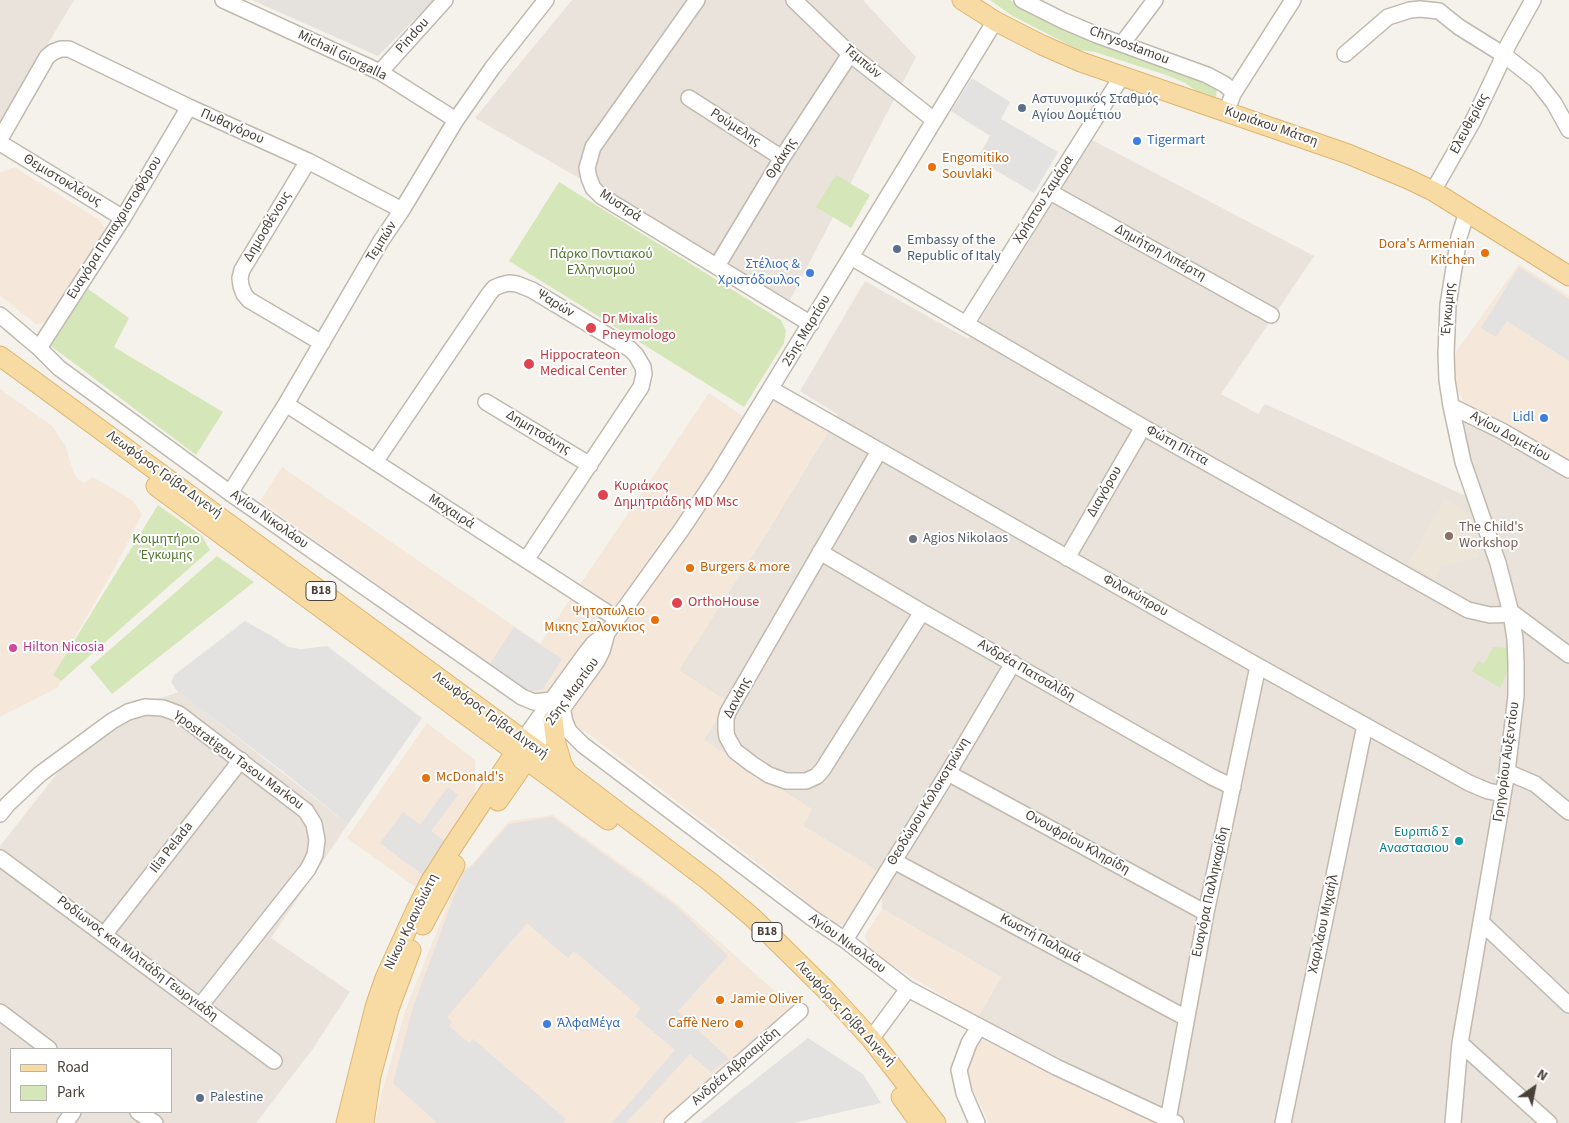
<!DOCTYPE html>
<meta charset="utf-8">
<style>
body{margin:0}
#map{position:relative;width:1569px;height:1123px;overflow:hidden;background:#f5f2ec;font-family:"Source Sans 3",sans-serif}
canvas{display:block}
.legend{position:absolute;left:10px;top:1048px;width:162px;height:65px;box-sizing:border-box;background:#fff;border:1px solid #b6b3b0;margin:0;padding:6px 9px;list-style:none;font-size:15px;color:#49423a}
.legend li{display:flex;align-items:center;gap:10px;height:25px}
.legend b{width:25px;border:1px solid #b6b3b0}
.north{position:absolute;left:1509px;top:1063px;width:50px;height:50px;-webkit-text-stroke:4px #fff;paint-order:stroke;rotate:33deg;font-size:14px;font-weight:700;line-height:20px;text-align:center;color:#49423a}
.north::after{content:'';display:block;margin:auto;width:18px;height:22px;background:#49423a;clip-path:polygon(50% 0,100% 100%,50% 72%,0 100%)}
</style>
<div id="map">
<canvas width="1569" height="1123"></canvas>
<ul class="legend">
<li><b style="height:6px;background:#f8daa3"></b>Road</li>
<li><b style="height:14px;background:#d5e6b8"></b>Park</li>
</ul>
<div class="north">N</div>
</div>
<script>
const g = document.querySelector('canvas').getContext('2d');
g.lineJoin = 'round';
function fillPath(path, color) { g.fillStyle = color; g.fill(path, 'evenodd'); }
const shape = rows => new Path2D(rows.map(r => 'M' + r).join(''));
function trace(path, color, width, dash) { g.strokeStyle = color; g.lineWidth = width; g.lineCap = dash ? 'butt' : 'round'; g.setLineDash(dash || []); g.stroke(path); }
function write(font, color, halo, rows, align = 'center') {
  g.font = font + ' "Source Sans 3",sans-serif'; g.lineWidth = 4; g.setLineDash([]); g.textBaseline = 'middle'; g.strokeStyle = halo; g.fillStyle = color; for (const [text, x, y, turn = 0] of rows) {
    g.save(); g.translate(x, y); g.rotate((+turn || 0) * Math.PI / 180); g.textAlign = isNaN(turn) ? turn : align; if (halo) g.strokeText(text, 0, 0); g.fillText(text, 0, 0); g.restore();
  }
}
fillPath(shape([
 [0,0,74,0,0,124],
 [572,0,863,0,916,57,790,300,475,118],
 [1092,140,1314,256,1221,394,1258,414,1265,404,1479,502,1455,412,1569,480,1569,1123,1187,1123,978,1017,1001,977,882,909,881,873,803,826,811,809,703,740,678,670,763,539,838,415,800,391,865,281,968,339],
 [179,692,348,824,271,938,350,992,312,1050,256,1123,0,1123,0,846,99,720,138,699,157,699],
 [11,1049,171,1049,171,1112,11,1112]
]), '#e9e3db');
fillPath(shape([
 [14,167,98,219,105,229,103,243,52,321,36,324,0,296,0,173],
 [1519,264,1569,296,1569,464,1463,401,1453,380,1453,356],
 [0,389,52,426,65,445,74,474,78,479,84,483,93,477,132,500,142,514,113,571,53,675,61,681,57,688,0,717],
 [766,392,828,431,763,539,679,670,728,702,704,740,812,809,803,826,881,873,847,925,834,924,767,870,591,736,260,501,282,467,540,644,709,393,747,419],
 [427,723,475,760,475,794,415,887,347,838],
 [553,815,676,903,795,1009,665,1123,375,1123,381,1096,405,1011,461,871,472,864,509,821],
 [882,909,1001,977,978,1017,870,952,865,935],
 [982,1037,1160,1123,989,1123,964,1071]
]), '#f5e7da');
fillPath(shape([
 [252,0,434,0,378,56]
]), '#e5e1dd');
fillPath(shape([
 [1445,498,1470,515,1479,557,1441,566,1434,580,1408,563]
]), '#ede5d7');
fillPath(shape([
 [990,0,1010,0,1055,26,1089,40,1213,84,1217,89,1216,98,1198,92,1185,83,1169,76,1095,52,1079,50,1011,15],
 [836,175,870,195,851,228,816,207],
 [559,182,781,320,786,331,784,343,744,407,509,261],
 [88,289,129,318,114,347,223,412,196,455,51,346],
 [158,505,202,536,210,550,61,681,53,675],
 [217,556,254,582,112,694,90,667],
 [1493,647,1507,648,1508,671,1500,688,1472,671,1478,661,1484,664]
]), '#d5e6b8');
fillPath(shape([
 [972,78,1010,102,1001,119,1058,152,1034,193,977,159,990,136,951,111],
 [1519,267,1569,299,1569,361,1507,321,1496,337,1481,328],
 [245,621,275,638,288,647,301,649,327,646,422,718,348,824,282,771,177,691,171,682,174,675],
 [514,627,562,659,543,689,533,691,524,689,489,665],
 [448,787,458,795,431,831,448,844,424,876,380,843,403,812,420,825],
 [552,817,676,906,728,956,678,1011,729,1059,711,1072,690,1054,626,1123,612,1123,675,1050,635,1016,641,1008,574,951,568,958,527,923,447,1017,452,1022,449,1026,469,1043,473,1039,566,1119,563,1123,437,1123,393,1083,413,1007,463,872,473,865,509,824],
 [808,1038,863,1074,881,1103,793,1123,700,1123]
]), '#e4e2e0');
const minor = shape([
 [223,0,380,72,456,120],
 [697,0,593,147,587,168,589,178,593,188,601,196,811,324],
 [794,0,850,54,934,120],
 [1022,0,1064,21,1097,35,1207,75,1224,84,1230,89,1233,94],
 [1122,44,1155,0],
 [1345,54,1388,17,1410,10,1420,9,1439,11,1459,27,1504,55,1536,80,1554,103,1569,130],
 [380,72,445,0],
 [689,98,782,158],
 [1230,102,1233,94,1293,0],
 [0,139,47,57,53,52,61,49,69,49,189,107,308,161,402,210],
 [0,143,123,218],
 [308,161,242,270,240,278,241,286,244,294,249,300,322,343],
 [1433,191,1473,121,1500,64,1508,45,1533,0],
 [1050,192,1271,315],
 [851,257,1143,427,1468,610,1490,615,1514,614,1569,655],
 [717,266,782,158,850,54],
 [0,315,39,348,59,368,230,493,522,697,534,702,552,700],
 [966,324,1122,76],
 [39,348,123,218,189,107],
 [771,389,1258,666,1469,783,1488,791,1503,794],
 [486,402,590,465],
 [286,404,617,619],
 [1451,406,1502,431,1569,470],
 [879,451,728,712,726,719,726,731,727,737,735,751,752,764,769,775,786,781,806,781,817,776,823,769,922,612],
 [375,462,489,294,494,288,501,285,509,283,517,284,532,290,630,349,636,355,643,367,644,374,641,387,526,560],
 [230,493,286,404,381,241,402,210,456,120,493,67,546,0],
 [820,552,922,612,1212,777,1233,787],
 [1067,558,1143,427],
 [562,707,565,722,569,731,583,745,812,918,845,940,908,989,1056,1067,1176,1123],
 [523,740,586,653,593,644,607,633,682,529,717,476,995,21],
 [534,748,597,661,602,651,607,633],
 [1507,772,1535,784,1569,812],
 [948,773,1206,913],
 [0,814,8,804,40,774,112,721,128,712,145,707,163,708,179,714,306,811,314,824,317,840,315,855,308,869,200,1006],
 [0,858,274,1061],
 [894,861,1186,1018],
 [1482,923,1569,1005],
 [104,935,241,760],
 [845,940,948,773,1013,663],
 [0,1012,49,1049],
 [871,1039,908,989],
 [1460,1043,1549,1123],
 [138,1112,155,1123],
 [1168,1120,1206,913,1258,666],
 [65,1123,73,1112],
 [672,1123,800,1011],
 [977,1123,964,1093,959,1070,969,1043,979,1027],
 [1283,1123,1365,725],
 [1453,1123,1460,1043,1507,772,1516,696,1516,663,1515,639,1511,613,1498,563,1463,462,1451,406,1447,380,1446,354,1448,305,1459,237,1467,212]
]);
const major = shape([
 [962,0,995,21,1042,45,1081,62,1348,154,1408,179,1433,191,1569,276],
 [0,356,534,748,709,881,752,917,828,992,871,1039,936,1123],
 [156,486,608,820],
 [553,720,556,744,562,764,566,771],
 [498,801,534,749],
 [423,925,455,865],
 [901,1097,920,1123],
 [346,1123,375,1007,385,978,415,912,430,882,453,846,522,742],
 [364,1123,371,1076,389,1009,411,950]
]);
trace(minor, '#c0b9af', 18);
trace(major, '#ddb672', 21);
trace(minor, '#fff', 15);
trace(major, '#f8daa3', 19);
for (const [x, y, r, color] of [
 [1022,108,5,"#5c6f8a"],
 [1137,141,5,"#3f7fe0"],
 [932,167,5,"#e8710a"],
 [897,249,5,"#5c6f8a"],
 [1485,253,5,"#e8710a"],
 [810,273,5,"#3f7fe0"],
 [591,328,6,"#e0444e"],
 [529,364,6,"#e0444e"],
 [1544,418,5,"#3f7fe0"],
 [603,495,6,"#e0444e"],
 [1449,536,5,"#8d6e63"],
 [913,539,5,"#6b7280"],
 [690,568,5,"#e8710a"],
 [677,603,6,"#e0444e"],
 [655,620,5,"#e8710a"],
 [13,648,5,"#d1479c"],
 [426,778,5,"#e8710a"],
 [1459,841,5,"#0f9aa8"],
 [720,1000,5,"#e8710a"],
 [547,1024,5,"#3f7fe0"],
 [739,1024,5,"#e8710a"],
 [200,1098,5,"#5c6f8a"]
]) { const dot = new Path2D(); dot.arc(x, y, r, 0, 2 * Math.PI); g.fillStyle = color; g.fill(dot); trace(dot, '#fff', 2); }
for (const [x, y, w] of [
 [321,591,30],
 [767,932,30]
]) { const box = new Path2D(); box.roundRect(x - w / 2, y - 9.5, w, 19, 4); g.fillStyle = '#fff'; g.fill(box); trace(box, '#49423a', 1); }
write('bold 12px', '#49423a', null, [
 ["B18",321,591],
 ["B18",767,932]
]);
write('14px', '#49423a', '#fff', [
 ["Pindou",413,36,-48],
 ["Chrysostamou",1129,46,21],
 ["Michail Giorgalla",342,56,26],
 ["Τεμπών",862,62,40],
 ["Ελευθερίας",1470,124,-62],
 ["Πυθαγόρου",232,127,24],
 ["Κυριάκου Μάτση",1271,127,19],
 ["Ρούμελης",735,128,33],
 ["Θράκης",782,159,-58],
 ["Θεμιστοκλέους",62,181,31],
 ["Χρήστου Σαμάρα",1044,200,-58],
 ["Μυστρά",620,206,33],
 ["Δημοσθένους",268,227,-59],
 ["Ευαγόρα Παπαχριστοφόρου",115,228,-58],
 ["Τεμπών",382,242,-58],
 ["Δημήτρη Λιπέρτη",1160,253,29],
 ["Ψαρών",555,304,31],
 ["Έγκωμης",1449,309,-85],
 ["25ης Μαρτίου",807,331,-59],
 ["Δημητσάνης",538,433,31],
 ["Αγίου Δομετίου",1510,437,29],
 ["Φώτη Πίττα",1177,446,29],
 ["Λεωφόρος Γρίβα Διγενή",164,475,36],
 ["Διαγόρου",1105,492,-60],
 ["Μαχαιρά",451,512,33],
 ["Αγίου Νικολάου",269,520,35],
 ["Φιλοκύπρου",1135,596,29],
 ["Ανδρέα Πατσαλίδη",1026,671,30],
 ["25ης Μαρτίου",573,692,-54],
 ["Δανάης",738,698,-63],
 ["Λεωφόρος Γρίβα Διγενή",490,716,36],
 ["Ypostratigou Tasou Markou",238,761,36],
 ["Γρηγορίου Αυξεντίου",1507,762,-82],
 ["Θεοδώρου Κολοκοτρώνη",929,802,-59],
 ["Ονουφρίου Κληρίδη",1077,843,29],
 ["Ilia Pelada",172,848,-52],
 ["Ευαγόρα Παλληκαρίδη",1211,892,-78],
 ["Νίκου Κρανιδιώτη",412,922,-64],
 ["Χαριλάου Μιχαήλ",1324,924,-78],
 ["Κωστή Παλαμά",1040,939,28],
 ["Αγίου Νικολάου",847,944,36],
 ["Ροδίωνος και Μιλτιάδη Γεωργιάδη",137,959,37],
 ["Λεωφόρος Γρίβα Διγενή",845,1014,47],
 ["Ανδρέα Αβρααμίδη",736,1067,-41]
]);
write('14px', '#4e5e75', '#fff', [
 ["Αστυνομικός Σταθμός",1032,100],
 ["Αγίου Δομέτιου",1032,116],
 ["Embassy of the",907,241],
 ["Republic of Italy",907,257],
 ["Palestine",210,1098]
], 'left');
write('14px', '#366cbe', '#fff', [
 ["Tigermart",1147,141],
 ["Στέλιος &",800,265,"right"],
 ["Χριστόδουλος",800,281,"right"],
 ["Lidl",1534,418,"right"],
 ["ΆλφαΜέγα",557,1024]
], 'left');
write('14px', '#c56008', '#fff', [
 ["Engomitiko",942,159],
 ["Souvlaki",942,175],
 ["Dora's Armenian",1475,245,"right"],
 ["Kitchen",1475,261,"right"],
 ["Burgers & more",700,568],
 ["Ψητοπωλειο",645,612,"right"],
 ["Μικης Σαλονικιος",645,628,"right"],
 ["McDonald's",436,778],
 ["Jamie Oliver",730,1000],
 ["Caffè Nero",729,1024,"right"]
], 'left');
write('14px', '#507830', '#fff', [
 ["Πάρκο Ποντιακού",601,255],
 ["Ελληνισμού",601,271],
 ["Κοιμητήριο",166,540],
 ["Έγκωμης",166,556]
]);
write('14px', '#be3a42', '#fff', [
 ["Dr Mixalis",602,320],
 ["Pneymologo",602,336],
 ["Hippocrateon",540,356],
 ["Medical Center",540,372],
 ["Κυριάκος",614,487],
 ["Δημητριάδης MD Msc",614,503],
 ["OrthoHouse",688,603]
], 'left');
write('14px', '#785e54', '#fff', [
 ["The Child's",1459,528],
 ["Workshop",1459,544]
], 'left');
write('14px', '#5b616d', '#fff', [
 ["Agios Nikolaos",923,539]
], 'left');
write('14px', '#b23c85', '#fff', [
 ["Hilton Nicosia",23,648]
], 'left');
write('14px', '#0d838f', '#fff', [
 ["Ευριπιδ Σ",1449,833],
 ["Αναστασιου",1449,849]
], 'right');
</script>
